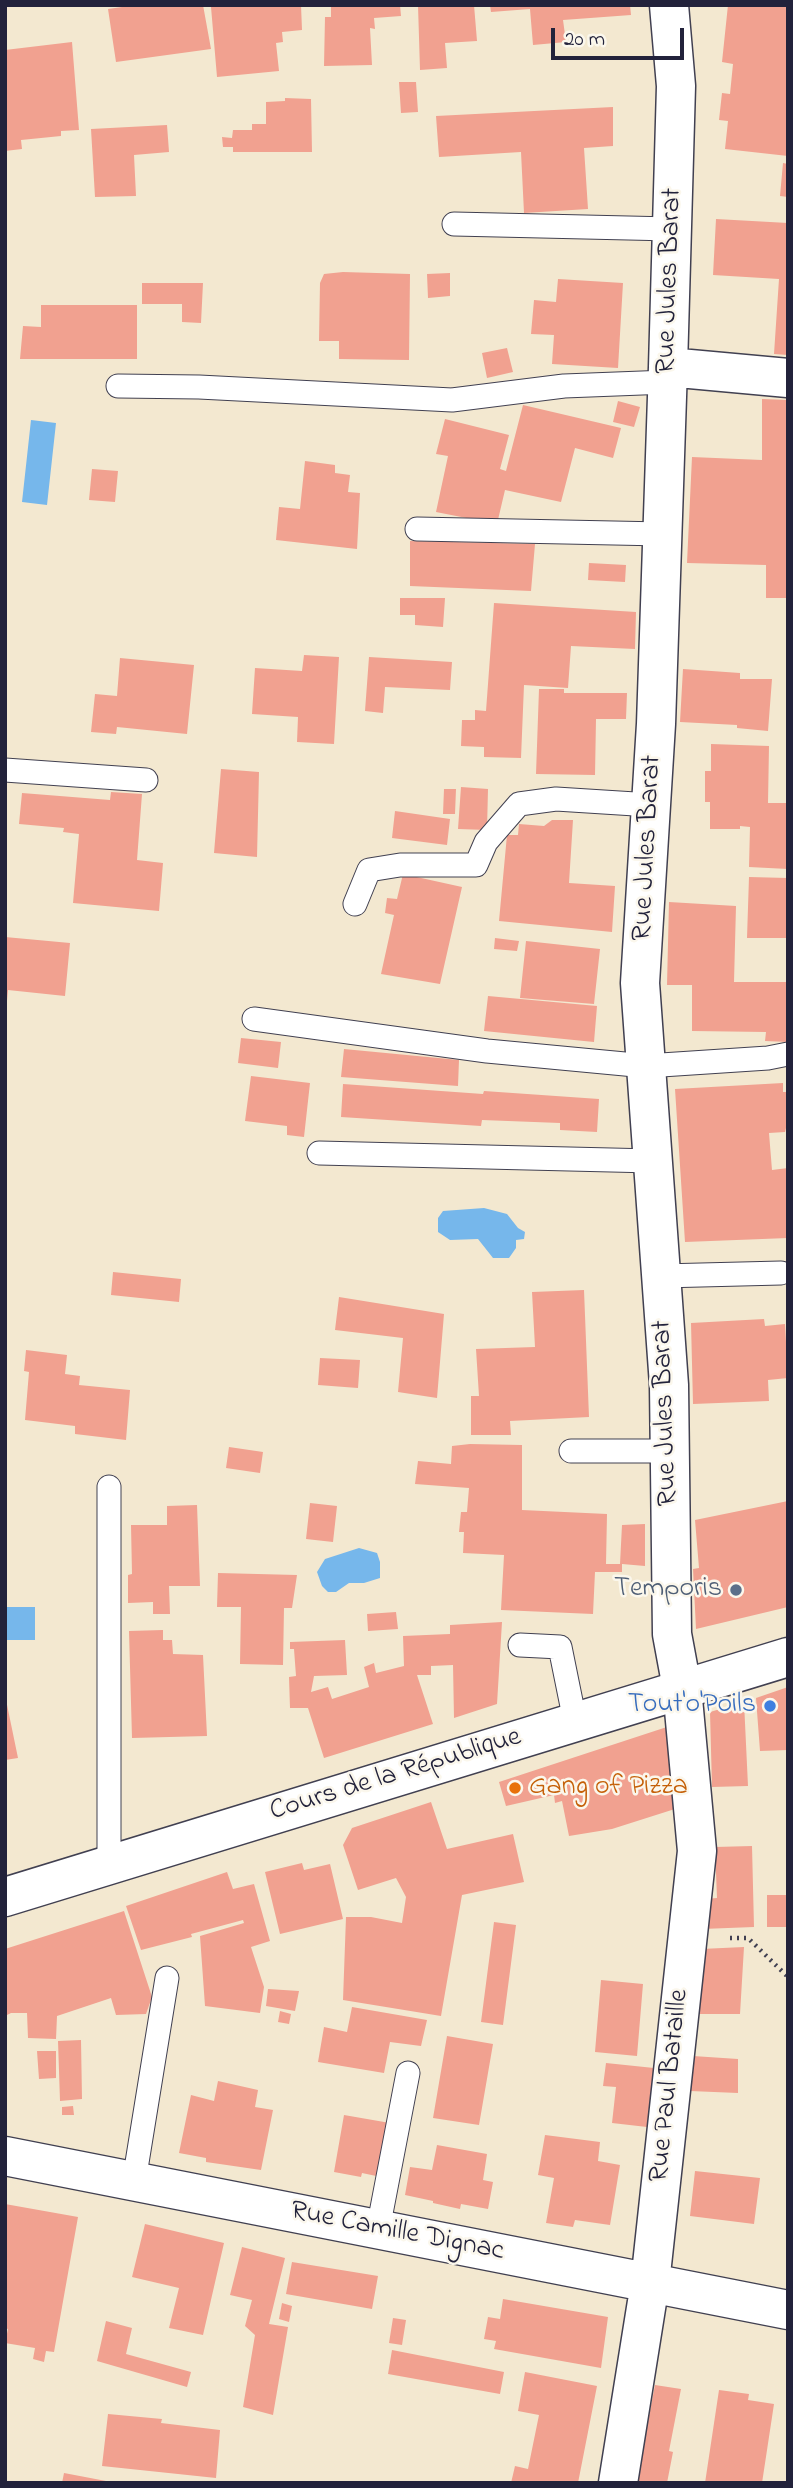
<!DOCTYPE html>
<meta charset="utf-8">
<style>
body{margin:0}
#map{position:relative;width:793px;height:2488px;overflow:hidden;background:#f3e8d0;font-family:"Indie Flower",sans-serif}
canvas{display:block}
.frame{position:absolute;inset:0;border:7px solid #22223b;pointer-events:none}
.scale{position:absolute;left:551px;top:28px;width:133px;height:32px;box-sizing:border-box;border:4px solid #22223b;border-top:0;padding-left:9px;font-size:21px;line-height:24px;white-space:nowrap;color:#22223b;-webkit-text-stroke:5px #fbf7ec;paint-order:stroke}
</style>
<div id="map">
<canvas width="793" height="2488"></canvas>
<div class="frame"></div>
<div class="scale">20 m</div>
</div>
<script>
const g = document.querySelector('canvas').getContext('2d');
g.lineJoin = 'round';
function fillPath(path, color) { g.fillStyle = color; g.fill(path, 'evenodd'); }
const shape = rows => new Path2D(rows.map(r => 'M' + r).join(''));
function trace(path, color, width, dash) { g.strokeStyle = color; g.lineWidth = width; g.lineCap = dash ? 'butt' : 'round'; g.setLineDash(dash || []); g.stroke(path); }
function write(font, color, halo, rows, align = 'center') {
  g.font = font + ' "Indie Flower",sans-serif'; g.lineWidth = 5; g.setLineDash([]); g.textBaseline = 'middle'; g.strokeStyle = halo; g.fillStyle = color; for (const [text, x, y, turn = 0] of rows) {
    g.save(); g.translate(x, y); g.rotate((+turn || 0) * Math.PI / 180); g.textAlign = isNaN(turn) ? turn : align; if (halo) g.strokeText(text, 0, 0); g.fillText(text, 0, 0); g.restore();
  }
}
fillPath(shape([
 [31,420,56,423,47,505,22,502],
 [484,1208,507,1214,518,1228,525,1232,524,1239,516,1240,516,1248,509,1258,493,1258,478,1239,450,1240,438,1232,438,1218,443,1211],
 [359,1548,377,1553,380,1562,380,1578,364,1583,349,1583,336,1592,328,1592,322,1586,317,1572,325,1559],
 [5,1607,35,1607,35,1640,5,1640]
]), '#76b7eb');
fillPath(shape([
 [136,5,203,5,211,49,116,62,108,9],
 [233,5,301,5,302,30,282,32,283,42,276,43,279,71,217,77,211,7],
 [331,5,400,5,401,16,374,18,375,29,370,28,372,65,324,66,325,17,331,17],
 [418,5,474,5,477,41,445,43,447,68,420,70],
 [490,5,630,5,631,15,563,20,566,42,533,45,530,9,491,12],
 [728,5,788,5,788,156,725,149,728,121,719,120,722,93,730,94,733,64,722,62],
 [72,42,79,130,61,131,61,136,21,140,22,149,5,151,5,50],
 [399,82,416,82,418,112,401,113],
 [285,98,311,99,312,152,233,152,233,147,223,147,222,137,232,138,233,130,252,130,252,124,266,124,266,102,285,101],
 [613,107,613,146,584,148,588,209,524,213,521,152,439,157,436,116],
 [167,125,169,152,134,155,136,196,95,197,91,129],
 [783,163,788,164,788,197,780,196],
 [716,219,788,223,788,355,774,354,779,279,713,275],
 [343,272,410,274,409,360,339,359,339,341,319,341,320,283,324,274],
 [450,273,450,296,428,298,427,274],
 [558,279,623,283,618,368,552,364,554,335,531,334,534,300,556,302],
 [142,283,203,283,201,323,182,322,182,304,142,304],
 [41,305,137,305,137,359,20,359,23,326,41,327],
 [507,348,513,372,487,378,482,353],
 [762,399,788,400,788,598,766,598,766,565,687,563,692,457,762,460],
 [618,401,640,407,634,427,613,422],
 [523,405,621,428,613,458,575,448,561,502,505,490,497,524,436,512,448,456,436,454,445,419,509,435,500,469,506,471],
 [305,461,335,465,335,473,350,475,348,492,360,493,357,549,276,540,279,507,300,509],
 [92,469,118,471,115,502,89,500],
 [410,541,535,544,531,591,410,586],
 [589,563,626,565,625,582,588,580],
 [400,598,445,598,443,627,415,625,415,615,400,615],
 [494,603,636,612,635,649,571,646,568,688,524,685,521,758,484,757,484,747,461,746,462,720,475,720,475,710,486,711],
 [304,655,339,657,334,744,297,742,298,717,252,714,255,668,302,671],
 [369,657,452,662,450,690,385,687,383,713,365,711],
 [120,658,194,665,187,734,117,727,116,734,91,732,95,694,117,696],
 [683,669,740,673,740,679,772,679,768,731,737,728,737,725,680,722],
 [539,689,564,689,564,693,627,693,626,719,596,719,595,775,536,774],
 [711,744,769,746,768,803,788,803,788,869,749,867,750,827,740,826,740,829,710,829,710,802,705,802,705,771,711,771],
 [221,769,259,772,257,857,214,853],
 [461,787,488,789,487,830,458,829],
 [444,789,456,789,455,814,443,814],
 [111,792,142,794,137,860,163,863,159,911,73,903,79,834,63,832,64,828,19,824,22,793,110,800],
 [395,811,450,819,447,845,392,838],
 [552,820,573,820,569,883,615,886,612,932,499,921,507,835,518,835,519,824,544,826],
 [403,874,462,887,440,984,381,974,394,915,385,913,387,898,397,899],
 [749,877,788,878,788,938,747,938],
 [669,902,736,906,734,982,788,982,788,1042,765,1041,766,1032,692,1031,692,985,667,985],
 [5,937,70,943,65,996,8,990,7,1001,5,1001],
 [495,938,519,941,517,951,494,949],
 [526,941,600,949,594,1004,520,998],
 [488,996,597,1006,594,1042,484,1031],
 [241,1038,281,1042,278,1068,238,1063],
 [344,1049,459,1060,458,1086,341,1077],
 [251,1076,310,1083,304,1137,287,1135,287,1126,245,1121],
 [783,1083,783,1092,788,1092,788,1128,786,1128,785,1132,769,1133,772,1170,788,1168,788,1238,685,1242,675,1089],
 [343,1084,483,1094,484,1091,599,1099,597,1132,560,1130,560,1123,482,1120,481,1126,341,1117],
 [113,1272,181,1279,179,1302,111,1295],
 [584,1290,589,1417,510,1421,511,1435,471,1435,471,1396,479,1396,476,1349,535,1347,532,1292],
 [339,1297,444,1314,437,1398,398,1392,403,1338,335,1330],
 [764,1319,765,1326,785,1324,788,1378,768,1380,769,1401,693,1404,691,1323],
 [26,1350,67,1355,65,1374,80,1376,79,1385,130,1390,126,1440,75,1434,75,1426,25,1420,29,1372,24,1371],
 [320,1358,360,1360,358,1388,318,1385],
 [470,1444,522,1445,522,1510,607,1514,606,1564,620,1564,622,1525,645,1524,645,1566,622,1564,622,1572,595,1572,593,1614,501,1610,504,1555,463,1553,464,1532,459,1532,461,1512,467,1512,469,1488,415,1484,418,1461,451,1464,452,1446],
 [229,1447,263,1452,260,1473,226,1468],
 [788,1501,788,1607,696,1629,693,1569,699,1568,695,1520],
 [310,1503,337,1506,333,1542,306,1539],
 [197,1505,200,1586,169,1586,170,1614,153,1614,153,1602,128,1603,128,1575,132,1574,131,1525,167,1525,167,1506],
 [218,1573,297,1575,292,1608,284,1608,283,1665,240,1664,241,1607,217,1607],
 [396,1612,398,1629,368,1631,367,1614],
 [502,1622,497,1704,454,1718,453,1665,431,1666,431,1675,417,1675,433,1724,324,1758,308,1708,290,1708,289,1677,296,1676,294,1649,290,1649,290,1642,345,1640,347,1675,314,1676,311,1692,328,1687,332,1699,369,1687,364,1667,374,1663,376,1673,404,1666,403,1636,450,1634,450,1625],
 [163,1630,163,1640,172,1640,173,1654,203,1655,207,1736,132,1738,129,1631],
 [788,1687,788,1750,760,1751,756,1698],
 [5,1695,18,1758,5,1760],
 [744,1702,748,1786,712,1787,710,1712],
 [676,1724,678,1808,612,1829,569,1836,562,1801,555,1803,554,1795,506,1806,499,1782],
 [431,1802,447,1849,513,1834,524,1882,462,1895,441,2016,343,2000,346,1917,371,1917,402,1923,406,1897,396,1878,358,1890,343,1845,352,1828],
 [752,1846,754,1927,702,1929,705,1899,717,1898,715,1847],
 [302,1863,304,1870,330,1864,343,1919,280,1934,265,1872],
 [227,1872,233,1889,254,1884,270,1941,251,1947,264,1987,260,2013,205,2006,200,1936,244,1923,243,1920,191,1934,192,1937,141,1950,126,1906],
 [767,1895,788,1895,788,1927,767,1927],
 [124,1911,152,1997,146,2014,116,2015,111,1998,57,2016,56,2039,28,2038,27,2013,11,2013,5,2016,5,1949],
 [494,1922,516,1925,503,2025,481,2022],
 [744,1947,740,2014,696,2014,701,1949],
 [601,1980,643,1984,637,2056,595,2052],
 [268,1989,299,1991,295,2011,266,2006],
 [352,2007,427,2020,421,2046,390,2042,384,2073,318,2062,324,2027,347,2032],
 [280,2011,291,2014,289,2024,278,2022],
 [447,2036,493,2044,479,2125,433,2118],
 [81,2040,82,2099,60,2101,58,2041],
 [37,2051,56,2051,56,2078,39,2079],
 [693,2056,738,2059,738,2093,690,2091],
 [606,2063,654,2068,647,2127,612,2123,616,2087,603,2086],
 [218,2081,258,2090,255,2107,273,2110,261,2170,206,2162,206,2158,179,2153,191,2095,214,2101],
 [73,2106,74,2115,62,2115,62,2107],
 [344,2115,390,2123,381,2177,362,2173,361,2177,334,2172],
 [545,2135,600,2142,598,2161,620,2165,610,2225,575,2220,573,2227,546,2223,554,2178,538,2175],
 [437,2145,487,2154,483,2180,493,2182,488,2209,461,2204,460,2209,433,2203,433,2201,405,2195,410,2167,432,2170],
 [695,2171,760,2178,754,2224,690,2216],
 [5,2204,78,2217,54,2352,46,2351,44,2362,33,2359,35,2348,5,2343,8,2329,5,2328],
 [145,2224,224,2243,203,2335,169,2328,179,2288,132,2277],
 [242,2247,285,2258,269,2324,288,2327,273,2415,243,2407,255,2335,245,2326,252,2300,230,2295],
 [292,2262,378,2276,372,2309,286,2294],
 [503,2299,608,2317,601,2368,494,2349,496,2341,484,2339,488,2317,500,2319],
 [282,2303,292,2306,289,2322,279,2319],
 [393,2318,406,2320,402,2345,389,2343],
 [106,2321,132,2328,126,2354,191,2372,187,2387,97,2361],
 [392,2350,504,2372,500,2394,388,2374],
 [525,2372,597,2386,578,2483,511,2483,515,2466,528,2469,539,2415,518,2411],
 [655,2385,681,2389,669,2451,673,2452,667,2483,636,2483],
 [719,2390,749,2394,748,2400,774,2404,762,2483,705,2483],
 [108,2414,162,2419,161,2423,220,2430,216,2478,102,2466],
 [64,2473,106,2481,106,2483,62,2483]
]), '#f1a190');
const service = shape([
 [454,224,672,229],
 [118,386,199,387,452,400,564,386,668,382],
 [417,529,663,534],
 [5,770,146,780],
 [355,904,369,870,400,865,476,865,486,842,519,804,556,799,651,805],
 [254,1019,487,1051,646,1066,768,1058,788,1054],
 [319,1153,653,1161],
 [661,1276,781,1273],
 [571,1451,670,1451],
 [109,1487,109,1865],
 [520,1645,560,1647,575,1721],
 [134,2181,167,1978],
 [378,2229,408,2073]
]);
const minor = shape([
 [668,367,788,378],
 [5,2156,788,2310],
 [618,2483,650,2283,697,1851,682,1688,672,1634,669,1385,640,983,656,724,668,367,676,86,669,5]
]);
const secondary = shape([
 [5,1897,788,1657]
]);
trace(service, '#414051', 25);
trace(minor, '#414051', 41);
trace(secondary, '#414051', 41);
trace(shape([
 [730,1938,748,1938,788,1977]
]), '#414051', 4.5, [2, 5]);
trace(service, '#fff', 23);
trace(minor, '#fff', 38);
trace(secondary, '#fff', 38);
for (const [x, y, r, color] of [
 [736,1590,7,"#5c6f8a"],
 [770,1706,7,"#3f7fe0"],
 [515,1788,7,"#e8710a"]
]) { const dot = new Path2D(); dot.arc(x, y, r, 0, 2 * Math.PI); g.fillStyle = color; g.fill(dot); trace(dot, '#fbf7ec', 2.5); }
write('28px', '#22223b', '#fbf7ec', [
 ["Rue Jules Barat",671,281,-88],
 ["Rue Jules Barat",649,848,-87],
 ["Rue Jules Barat",667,1413,-92],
 ["Cours de la République",396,1776,-17],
 ["Rue Paul Bataille",671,2086,-84],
 ["Rue Camille Dignac",397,2233,11]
]);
write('28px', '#4e5e75', '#fbf7ec', [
 ["Temporis",722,1590]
], 'right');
write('28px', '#366cbe', '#fbf7ec', [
 ["Tout'o'Poils",756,1706]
], 'right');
write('28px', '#c56008', '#fbf7ec', [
 ["Gang of Pizza",529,1788]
], 'left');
</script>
